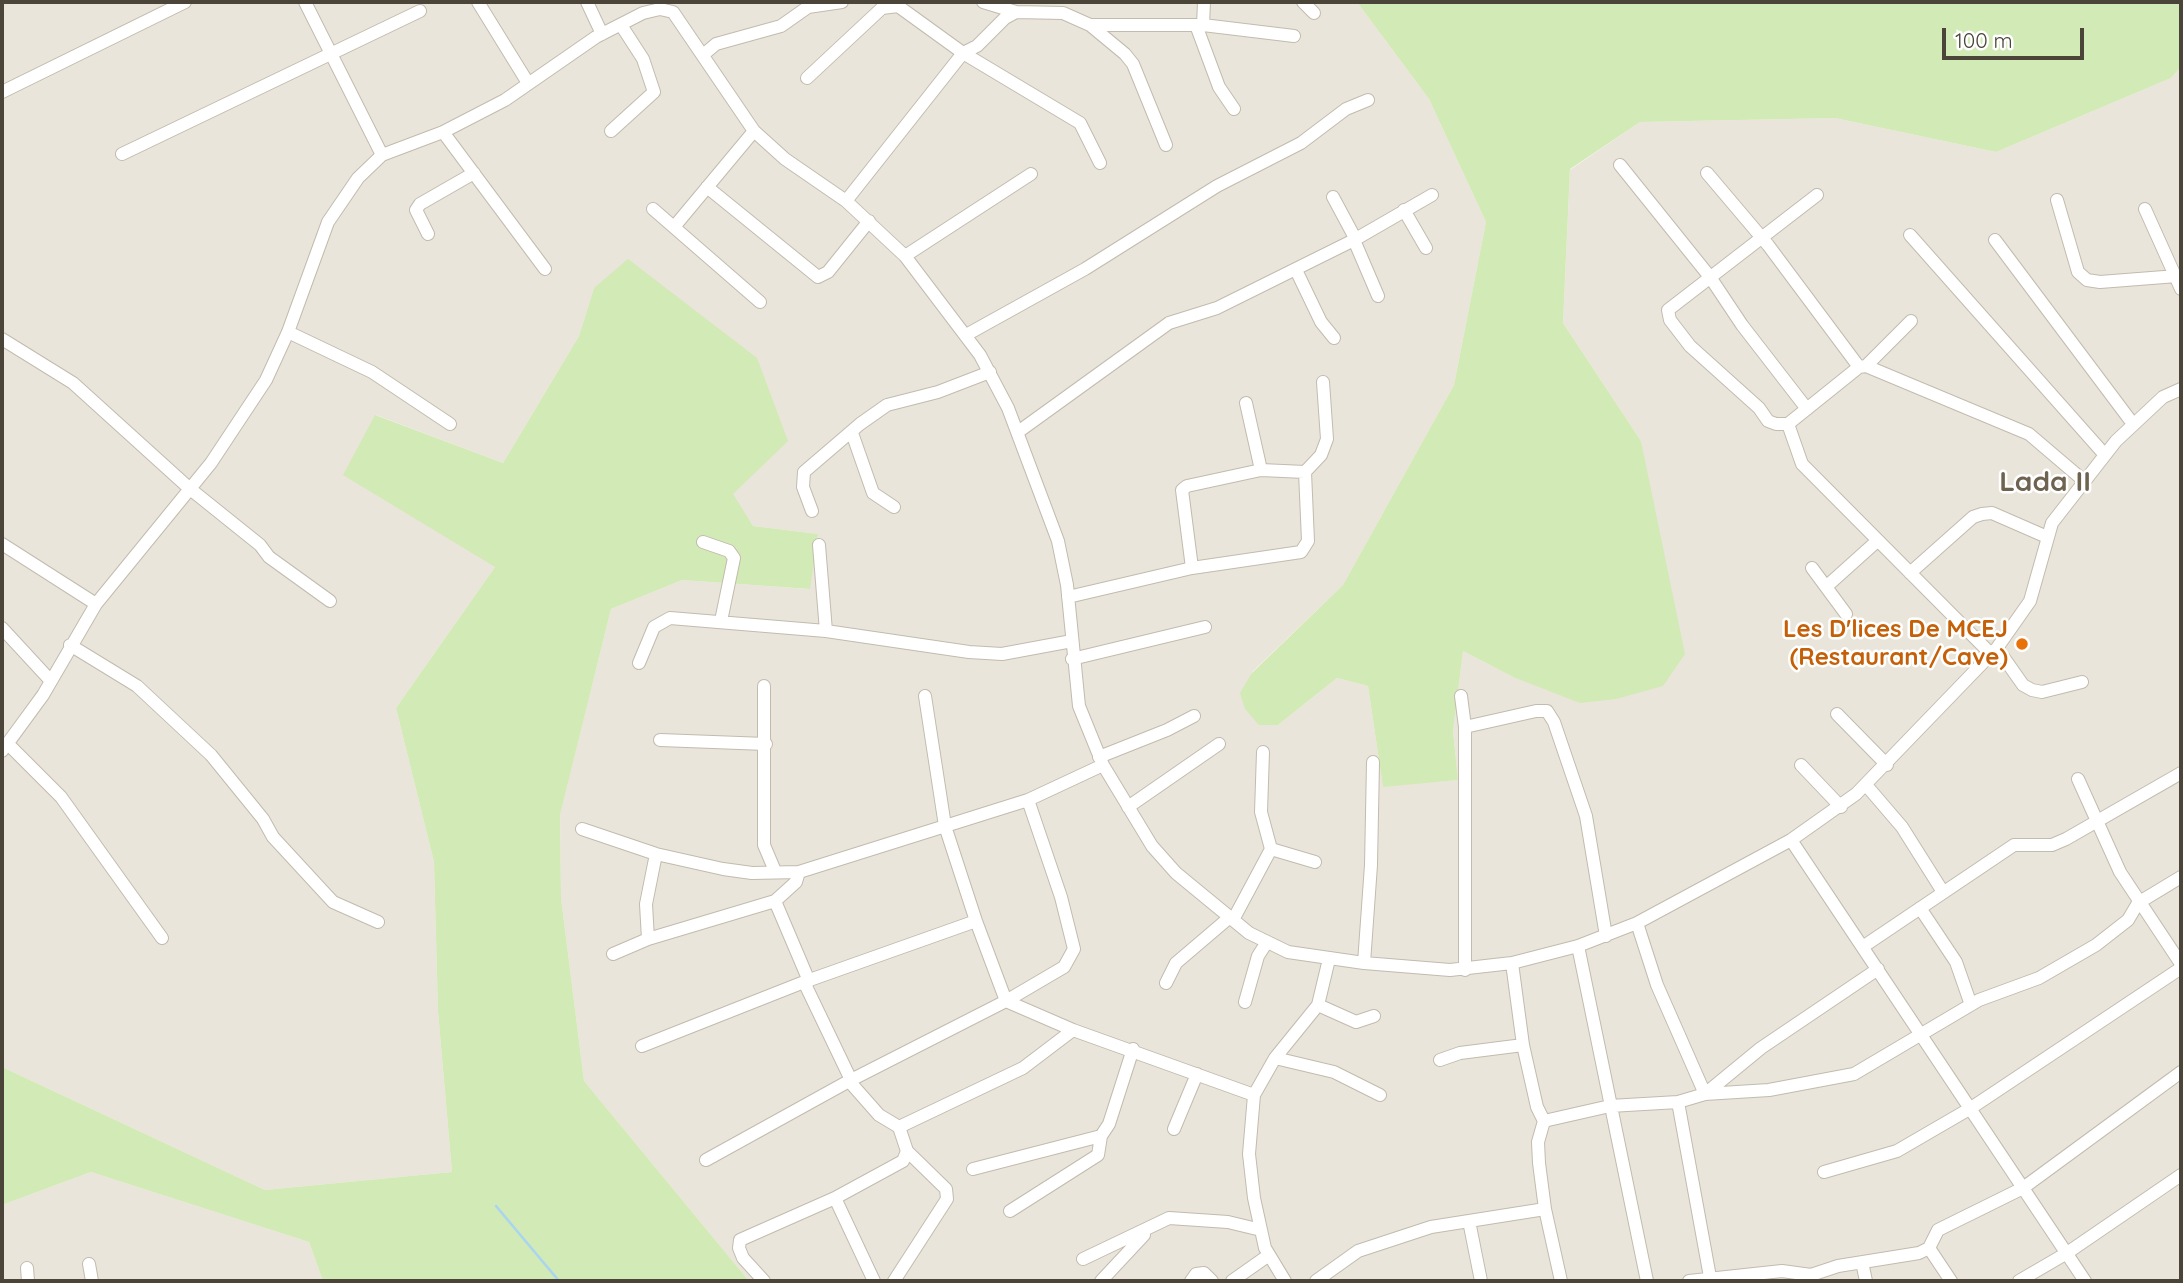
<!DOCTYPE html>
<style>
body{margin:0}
#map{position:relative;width:2183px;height:1283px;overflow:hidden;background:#f6f3ec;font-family:Quicksand,sans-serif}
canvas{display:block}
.frame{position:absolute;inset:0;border:4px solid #4b4439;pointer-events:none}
.scale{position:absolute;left:1942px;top:28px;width:142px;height:32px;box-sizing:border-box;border:4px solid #4b4439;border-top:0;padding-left:9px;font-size:21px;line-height:24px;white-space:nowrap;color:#4b4439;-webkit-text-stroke:5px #fff;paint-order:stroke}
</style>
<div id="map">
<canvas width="2183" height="1283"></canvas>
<div class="frame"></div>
<div class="scale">100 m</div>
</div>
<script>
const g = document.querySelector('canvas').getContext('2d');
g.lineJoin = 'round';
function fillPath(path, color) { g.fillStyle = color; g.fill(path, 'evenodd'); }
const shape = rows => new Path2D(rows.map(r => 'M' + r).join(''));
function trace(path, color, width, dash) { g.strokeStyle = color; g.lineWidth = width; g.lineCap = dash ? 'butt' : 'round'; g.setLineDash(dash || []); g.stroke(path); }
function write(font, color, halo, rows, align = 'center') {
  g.font = font + ' Quicksand,sans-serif'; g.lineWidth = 5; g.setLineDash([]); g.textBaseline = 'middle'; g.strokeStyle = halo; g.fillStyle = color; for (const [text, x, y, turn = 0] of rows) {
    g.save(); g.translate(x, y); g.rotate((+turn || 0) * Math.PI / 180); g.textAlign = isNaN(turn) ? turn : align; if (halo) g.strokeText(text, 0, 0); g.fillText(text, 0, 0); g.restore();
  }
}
fillPath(shape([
 [2,2,1357,2,1429,99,1486,222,1454,385,1343,585,1252,672,1278,725,1337,678,1368,686,1383,786,1458,780,1453,731,1463,651,1513,677,1651,501,1641,441,1563,323,1570,170,1640,122,1835,118,1996,152,2171,78,2181,67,2181,1281,749,1281,584,1081,561,898,560,814,611,609,682,580,809,589,818,534,753,526,594,288,579,336,503,463,376,415,495,567,396,708,434,862,438,1011,452,1172,265,1190,2,1067],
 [91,1172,309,1242,323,1281,2,1281,2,1205]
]), '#eae5da');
fillPath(shape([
 [1357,2,2181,2,2181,67,2171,78,1996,152,1835,118,1640,122,1570,169,1563,323,1641,441,1685,654,1663,686,1616,699,1580,703,1513,677,1463,651,1453,731,1458,780,1383,787,1368,686,1337,678,1278,725,1259,725,1245,709,1240,693,1252,673,1343,585,1454,385,1486,222,1429,99],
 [628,259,757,358,788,441,733,494,753,526,818,534,810,589,682,580,611,609,560,815,561,898,584,1081,749,1281,323,1281,309,1242,91,1172,2,1205,2,1067,265,1190,452,1172,438,1011,434,862,396,708,495,567,343,475,375,415,503,463,579,336,594,288]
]), '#d2eab5');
trace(shape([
 [496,1206,559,1281]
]), '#a9d4f2', 2.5);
const minor = shape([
 [305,2,382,155],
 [478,2,528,83],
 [587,2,602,34],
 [983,2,1016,12],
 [1303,2,1314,13],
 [1090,25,1203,25,1294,36],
 [1196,25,1219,87,1234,109],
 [1203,25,1204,2],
 [703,55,716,44,781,26,808,7,842,2],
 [807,78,882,8,898,6,963,53,1080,123,1100,163],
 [2,92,185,2],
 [611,131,654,92,643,59,621,25],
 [443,132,545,269],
 [122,154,420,11],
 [1620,165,1710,277,1742,325,1807,409],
 [1707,173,1768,245,1859,367],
 [707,187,818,277,828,272,869,221],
 [1817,195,1668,310,1670,320,1690,346,1759,408,1768,421,1776,424,1788,424,1859,367,1866,366,2029,434,2083,480],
 [1333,197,1355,238],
 [2057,200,2078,272,2087,280,2100,282,2177,276],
 [846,201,963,53,977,46,1005,18,1016,12,1063,13,1090,25,1125,54,1133,64,1166,145],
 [653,209,760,302],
 [2145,209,2181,289],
 [1404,210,1426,248],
 [674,227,754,131],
 [428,234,416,210,420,204,474,173],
 [1910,235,2105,455],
 [1354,240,1378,296],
 [1995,240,2133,424],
 [905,256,1031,174],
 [1296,270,1321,322,1334,338],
 [288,332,372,372,450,424],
 [966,335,1085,269,1217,186,1301,143,1346,109,1368,100],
 [2,339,73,383,189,488,260,545,269,557,330,601],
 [1866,366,1911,321],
 [1246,403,1261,470],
 [1788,424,1802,464,1991,654],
 [1018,432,1169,323,1217,308,1354,240,1432,195],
 [852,433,873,493,894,507],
 [1305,472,1321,455,1327,439,1323,382],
 [812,511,803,487,804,472,860,424,887,405,938,392,990,372],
 [703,542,729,551,734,558,721,621],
 [2,544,96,604],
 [819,545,826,631],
 [1192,568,1182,490,1187,486,1261,470,1305,472],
 [1812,568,1846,614],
 [1910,573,1973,517,1982,514,1992,513,2047,537],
 [1827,586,1876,542],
 [1068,597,1192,568,1301,552,1308,541,1305,472],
 [2,628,50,680],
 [70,645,137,686,211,755,263,819,273,837,333,902,378,922],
 [1997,648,2023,685,2032,690,2042,692,2082,682],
 [1072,659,1205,627],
 [639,663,654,627,670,618,826,631,969,652,1002,654,1072,641],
 [764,686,764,845,775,871],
 [925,696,945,826,976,921,1006,1001,1073,1030,1254,1095],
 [1461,696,1465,727,1465,970],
 [1837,714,1887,765],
 [1465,727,1536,711,1547,711,1554,722,1586,816,1606,936],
 [660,740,766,744],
 [8,744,61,797,162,938],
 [2,751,43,695,96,604,211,463,266,380,288,332,328,222,358,178,382,155,443,132,505,100,596,37,643,13,660,9,673,12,754,131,785,159,846,201,905,256,980,355,1008,408,1058,541,1067,585,1079,706,1103,765,1152,846,1176,873,1249,933,1288,952,1364,963,1450,970,1512,963,1578,946,1637,923,1791,840,1856,794,1997,648,2030,601,2052,523,2116,441,2163,397,2181,389],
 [1099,757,1167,730,1194,716],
 [1801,765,1841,807],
 [2078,779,2120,872,2181,964],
 [1866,785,1902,827,1943,892],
 [1128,807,1219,744],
 [582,829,656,854,723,869,752,873,799,872,1028,800,1103,765],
 [1791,840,2085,1281],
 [1271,849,1315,862],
 [775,901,809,981],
 [1920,908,1956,962,1971,1005],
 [1233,920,1271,849,1261,812,1263,752],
 [1637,923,1657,985,1705,1094,1769,1090,1854,1074,1979,1000,2039,978,2096,945,2128,920,2138,903,2181,877],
 [648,939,646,904,656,854],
 [1578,946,1647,1281],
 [1864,946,2014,845,2052,845,2066,839,2181,773],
 [613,954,648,939,775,901,796,882,799,872],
 [1364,963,1371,865,1373,762],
 [1512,963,1523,1045,1537,1107,1544,1121,1538,1142,1539,1163,1545,1209,1561,1281],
 [804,982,851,1080],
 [1166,983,1176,963,1230,917],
 [1245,1002,1258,956,1267,942],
 [1318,1005,1356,1022,1374,1016],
 [642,1046,804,982,976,921],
 [1275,1058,1334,1072,1380,1095],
 [1440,1060,1460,1053,1523,1045],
 [1678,1102,1710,1277],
 [1544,1121,1610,1106,1678,1102,1705,1094,1761,1048,1878,969],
 [899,1127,1023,1068,1073,1030],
 [1174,1129,1197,1074],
 [706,1160,849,1081,1006,1001,1064,967,1074,949,1061,897,1028,800],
 [973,1169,1101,1136,1109,1124,1133,1049],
 [1824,1172,1897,1151,1971,1108,2181,968],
 [835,1198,874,1281],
 [1010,1211,1098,1155,1101,1136],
 [1469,1221,1481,1281],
 [1929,1248,1951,1281],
 [1083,1259,1169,1218,1228,1222,1261,1230],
 [1862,1262,1866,1281],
 [89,1264,92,1281],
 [27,1268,28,1281],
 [764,1281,743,1258,739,1248,740,1240,835,1198,903,1161,907,1151,899,1127,879,1115,849,1081],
 [894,1281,947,1199,946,1189,907,1151],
 [1101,1281,1144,1235],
 [1191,1281,1196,1274,1204,1273,1212,1281],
 [1232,1281,1269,1255],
 [1285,1281,1265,1248,1254,1198,1249,1154,1254,1095,1275,1058,1318,1005,1329,959],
 [1316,1281,1358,1251,1431,1227,1545,1209],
 [1689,1281,1782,1271,1811,1275,1838,1266,1919,1253,1929,1248,1938,1230,2023,1188,2181,1072],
 [2019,1281,2067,1253,2181,1175]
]);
trace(minor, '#c2bbae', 14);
trace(minor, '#fff', 12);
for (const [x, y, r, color] of [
 [2022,644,7,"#e8710a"]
]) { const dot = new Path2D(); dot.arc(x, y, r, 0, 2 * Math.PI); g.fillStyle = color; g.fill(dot); trace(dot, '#fff', 2.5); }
write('bold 24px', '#c56008', '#fff', [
 ["Les D'lices De MCEJ",2008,630],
 ["(Restaurant/Cave)",2008,658]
], 'right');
write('bold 28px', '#6e6250', '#fff', [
 ["Lada II",2045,483]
]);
</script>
